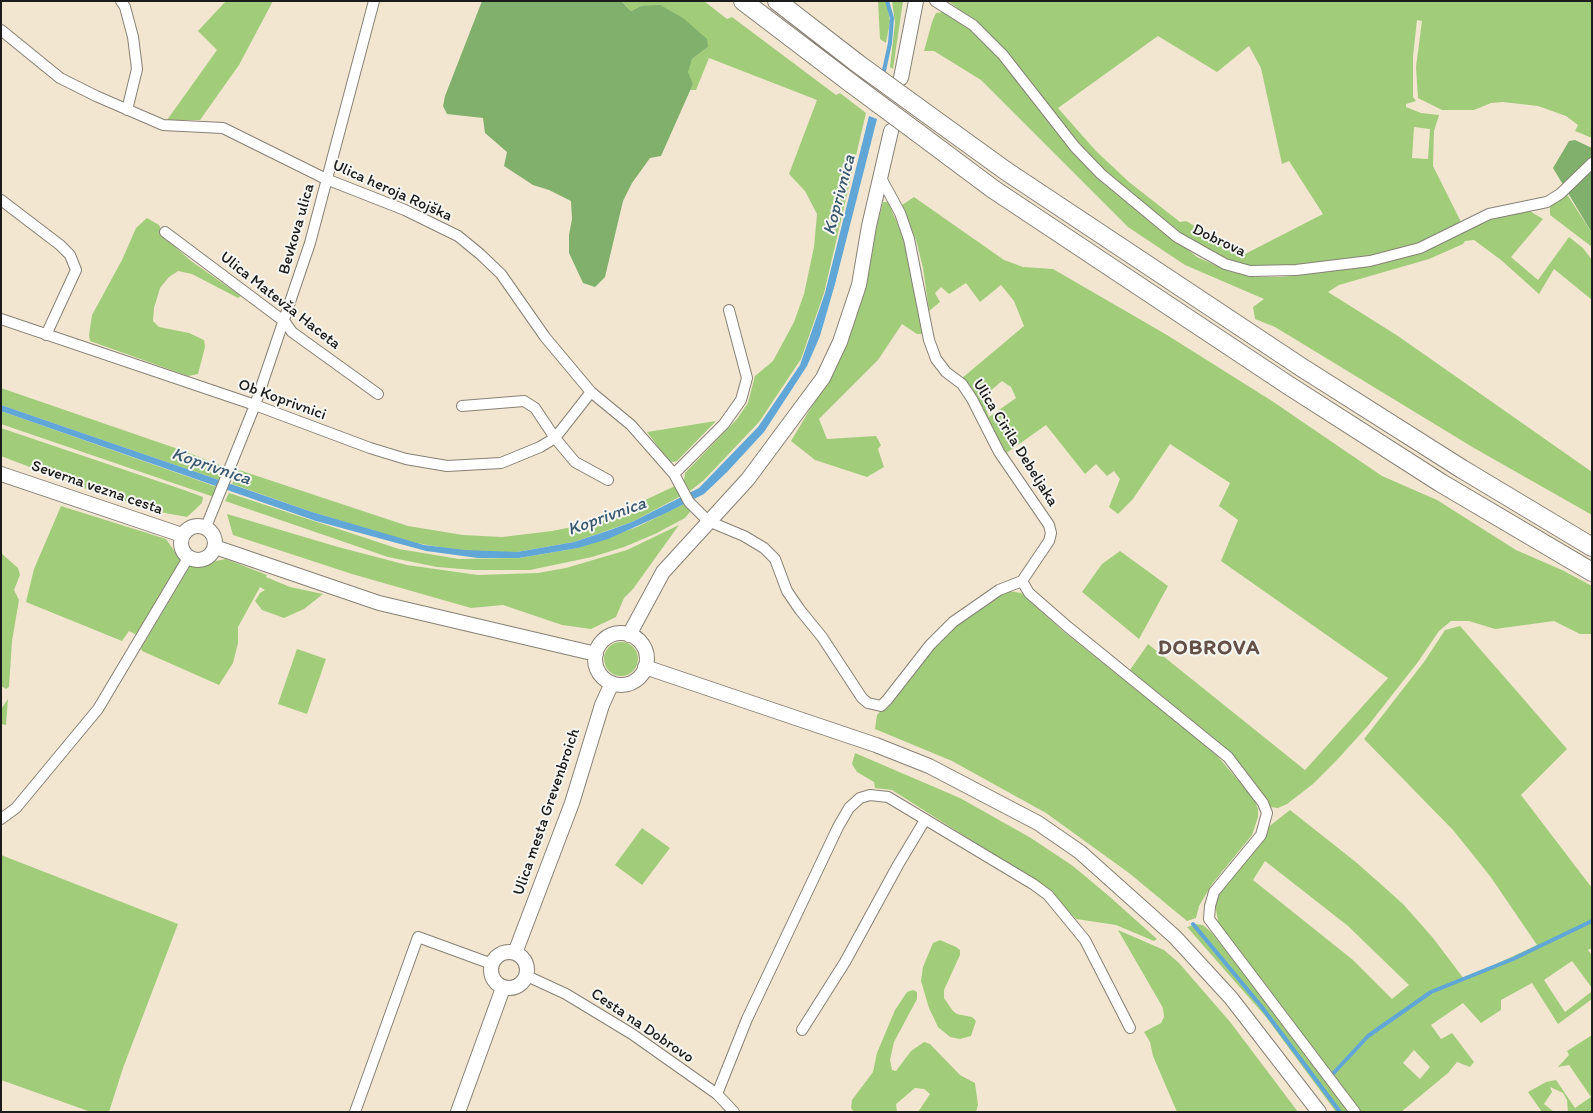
<!DOCTYPE html>
<meta charset="utf-8">
<style>
body{margin:0}
#map{position:relative;width:1593px;height:1113px;overflow:hidden;background:#f2e6d0;font-family:Itim,sans-serif}
canvas{display:block}
.frame{position:absolute;inset:0;border:2px solid #1c1c1c;pointer-events:none}
</style>
<div id="map">
<canvas width="1593" height="1113"></canvas>
<div class="frame"></div>
</div>
<script>
const g = document.querySelector('canvas').getContext('2d');
g.lineJoin = 'round';
function fillPath(path, color) { g.fillStyle = color; g.fill(path, 'evenodd'); }
const shape = rows => new Path2D(rows.map(r => 'M' + r).join(''));
function trace(path, color, width, dash) { g.strokeStyle = color; g.lineWidth = width; g.lineCap = dash ? 'butt' : 'round'; g.setLineDash(dash || []); g.stroke(path); }
function write(font, color, halo, rows, align = 'center') {
  g.font = font + ' Itim,sans-serif'; g.lineWidth = 4; g.setLineDash([]); g.textBaseline = 'middle'; g.strokeStyle = halo; g.fillStyle = color; for (const [text, x, y, turn = 0] of rows) {
    g.save(); g.translate(x, y); g.rotate((+turn || 0) * Math.PI / 180); g.textAlign = isNaN(turn) ? turn : align; if (halo) g.strokeText(text, 0, 0); g.fillText(text, 0, 0); g.restore();
  }
}
fillPath(shape([
 [226,1,273,1,239,65,200,120,167,120,217,50,198,31],
 [621,1,704,1,727,19,732,17,836,95,840,93,866,113,824,293,801,359,759,422,704,480,690,491,684,481,685,473,737,419,748,403,755,376,773,361,794,322,804,294,814,247,817,214,805,191,789,174,817,100,709,58,696,90,690,90,693,84,687,72,692,59,708,47,641,6,631,11],
 [878,1,885,1,888,8,890,22,886,43,880,39],
 [892,1,903,1,893,69,890,67,895,23],
 [948,1,1592,1,1592,138,1575,131,1578,125,1566,116,1538,106,1503,102,1491,103,1474,110,1442,110,1418,98,1416,67,1422,21,1417,20,1413,56,1413,97,1416,101,1406,104,1406,107,1421,113,1439,115,1434,131,1433,166,1462,224,1427,241,1389,253,1310,266,1262,268,1241,265,1223,259,1182,236,1116,182,1086,153,1000,46,976,22],
 [1158,36,1217,72,1249,46,1261,68,1282,164,1289,161,1323,214,1245,254,1186,221,1180,222,1129,182,1096,151,1058,108],
 [1414,127,1430,129,1428,159,1412,158],
 [944,12,965,25,1002,61,1066,143,1097,177,1197,257,1228,271,1254,277,1281,277,1310,274,1402,257,1429,249,1499,215,1528,210,1543,219,1511,257,1538,280,1569,237,1583,248,1592,260,1592,300,1554,269,1539,294,1501,260,1474,240,1465,241,1463,244,1429,259,1339,285,1328,292,1398,336,1592,472,1592,515,1474,448,1275,327,1255,319,1253,307,1264,299,1185,265,1128,227,981,80,934,51,924,51,932,22,936,13],
 [1566,193,1592,233,1592,247,1550,215,1550,204,1560,200],
 [914,197,1004,260,1023,267,1053,269,1167,335,1272,401,1382,476,1437,500,1516,550,1562,570,1592,586,1592,634,1580,634,1554,621,1495,629,1469,621,1451,621,1439,631,1418,662,1367,727,1335,762,1313,784,1287,804,1278,808,1270,807,1229,754,1130,670,1148,644,1305,770,1388,678,1221,561,1238,520,1219,506,1230,483,1170,444,1133,499,1118,514,1109,507,1120,479,1114,471,1107,476,1096,464,1085,474,1046,425,1005,454,961,379,1024,326,1014,301,1001,285,980,302,966,283,949,294,941,287,935,293,940,302,929,311,923,268,916,240,902,205],
 [1002,381,1011,387,1016,398,989,417,982,398],
 [883,202,888,202,907,246,924,334,917,334,902,324,878,360,819,419,827,439,876,436,881,445,878,449,884,467,867,477,815,460,791,441,830,376,873,241],
 [147,218,159,225,165,238,191,261,241,296,238,298,192,274,178,271,169,277,160,288,154,308,153,321,159,327,189,333,204,340,205,347,198,374,188,376,90,341,89,335,92,315,122,260,136,228],
 [1,388,181,450,225,467,219,480,1,405],
 [1,411,217,487,214,497,1,424],
 [716,421,677,461,673,462,668,460,647,432],
 [1,428,184,490,203,497,202,503,187,517,165,513,97,493,1,456],
 [239,470,408,526,463,535,502,537,552,531,577,526,626,509,675,486,681,496,632,522,574,542,517,552,492,552,456,550,411,542,312,512,232,484],
 [229,493,399,549,459,559,519,558,578,548,637,527,686,503,690,512,685,518,655,534,624,547,592,557,530,570,474,570,437,567,388,557,225,501],
 [61,506,166,539,182,562,137,635,129,631,122,641,26,602,34,569],
 [227,514,338,547,407,565,478,575,538,573,566,568,627,550,679,525,633,589,624,598,616,617,591,629,562,625,503,605,471,608,352,574,233,535],
 [1120,551,1168,586,1139,639,1082,592,1102,564],
 [1,553,18,568,20,575,14,590,19,600,12,641,9,687,6,689,1,686],
 [226,559,267,575,266,577,290,587,323,594,304,609,284,618,262,610,255,601,260,593,265,590,260,587,238,627,238,643,233,663,219,685,142,651,141,648,190,566],
 [1009,591,1021,593,1063,631,1214,752,1254,799,1258,809,1258,817,1252,835,1212,884,1199,906,1196,918,1187,921,1129,873,1046,813,952,761,875,729,877,715,913,676,933,648,955,626,1001,594],
 [1460,626,1567,749,1521,795,1592,888,1592,948,1588,950,1592,955,1592,988,1572,961,1544,980,1565,1012,1591,992,1592,999,1558,1024,1532,983,1501,1000,1501,1010,1481,1023,1463,1003,1431,1025,1441,1039,1452,1033,1474,1062,1470,1067,1457,1062,1448,1073,1401,1112,1360,1112,1219,927,1215,904,1216,897,1267,828,1290,810,1357,863,1403,904,1433,938,1464,979,1537,945,1490,876,1453,830,1364,739,1424,662,1445,630],
 [1265,861,1348,926,1409,985,1392,999,1353,960,1253,880],
 [1414,1050,1430,1067,1420,1079,1403,1063],
 '604 659a17 17 0 1 1 34 0a17 17 0 1 1-34 0Z',
 [297,649,326,659,307,714,278,704],
 [8,699,6,725,1,724,1,709],
 [855,753,960,798,1031,838,1073,866,1110,897,1157,939,1154,941,1116,925,1076,919,1051,892,1037,882,892,790,875,788,874,782,857,772,852,764],
 [642,828,670,848,642,885,615,865],
 [1,855,178,924,123,1068,109,1112,91,1112,1,1080],
 [1196,924,1203,925,1211,932,1291,1031,1350,1112,1336,1112,1266,1017,1187,927],
 [1118,930,1164,950,1179,963,1231,1023,1298,1112,1177,1112,1153,1056,1150,1042,1144,1032,1161,1023,1164,1017,1163,1008],
 [940,940,956,947,960,950,960,955,944,990,944,998,953,1011,957,1014,972,1017,976,1021,971,1036,960,1039,950,1037,938,1027,929,1008,921,981,923,967,933,943],
 [913,990,917,992,917,999,894,1042,890,1060,892,1070,896,1071,911,1051,924,1042,930,1044,960,1075,975,1083,978,1105,976,1112,918,1112,930,1094,924,1089,915,1088,896,1104,897,1112,854,1112,851,1108,852,1100,873,1072,877,1053,895,1010,907,992],
 [1592,1035,1592,1112,1568,1112,1567,1100,1563,1093,1550,1087,1552,1092,1544,1104,1554,1112,1542,1112,1528,1092,1546,1082,1556,1080,1575,1108,1591,1097,1569,1065,1558,1067,1569,1055,1567,1051]
]), '#a1cd7b');
fillPath(shape([
 [482,1,621,1,631,11,641,6,660,5,683,18,707,39,708,47,692,59,688,72,693,84,661,156,650,158,632,183,623,201,605,277,595,287,583,283,569,253,569,235,572,219,571,201,549,190,533,185,504,166,507,152,485,133,483,118,447,114,443,106,445,96],
 [1575,140,1592,148,1592,233,1553,168,1569,141]
]), '#80b06b');
fillPath(shape([
 [869,116,877,119,835,284,820,336,807,366,764,432,727,472,704,494,664,514,608,539,578,548,519,558,478,558,426,551,316,521,1,411,1,405,312,512,424,545,465,550,517,552,574,542,610,530,632,522,699,488,758,427,800,365,825,293]
]), '#60a6d6');
trace(shape([
 [883,75,890,43,892,18,887,1],
 [1193,924,1261,1006,1340,1112],
 [1330,1077,1368,1036,1431,992,1513,959,1592,921]
]), '#60a6d6', 4);
const street = shape([
 [121,1,125,7,133,37,137,69,127,110],
 [935,1,973,25,1003,55,1075,147,1101,174,1177,237,1225,264,1250,271,1296,270,1370,261,1420,248,1489,214,1547,202,1560,194,1592,163],
 [1,30,60,78,96,96,163,125,223,128,326,179,405,210,458,236,480,254,501,274,545,337,591,392,631,425,674,474,689,502,708,521,744,536,764,548,775,559,787,591,800,610,822,637,862,698,868,703,881,706,887,700,930,645,953,622,999,590,1022,581,1029,593,1068,627,1228,757,1263,803,1267,813,1261,835,1214,892,1210,906,1209,919,1355,1112],
 [881,178,900,213,909,239,929,340,936,359,946,372,962,384,972,399,999,452,1049,525,1051,533,1049,541,1022,581],
 [1,200,60,245,70,255,76,270,46,335],
 [165,232,285,322,292,332,378,394],
 [1,319,255,405,370,448,406,459,447,466,501,463,540,447,555,438,591,392],
 [462,406,524,401,535,408,555,438,575,462,608,480],
 [674,474,724,424,741,400,747,378,729,310],
 [206,527,255,405,310,243,374,1],
 [1,819,16,808,98,709,188,558],
 [527,976,566,994,632,1034,717,1094,734,1112],
 [802,1030,845,962,898,865,925,820],
 [717,1094,747,1019,838,827,849,808,860,798,870,795,888,797,1033,884,1048,895,1085,940,1130,1028],
 [355,1112,418,937,492,964]
]);
const secondary = shape([
 [901,78,916,1],
 [1,474,182,535],
 '181 543a17 17 0 1 1 34 0a17 17 0 1 1-34 0Z',
 [215,547,379,603,596,654],
 '595 659a26 26 0 1 1 52 0a26 26 0 1 1-52 0Z',
 [629,635,663,572,748,479,823,378,840,342,859,285,869,226,891,131],
 [645,667,876,745,929,766,1038,823,1080,852,1175,937,1231,998,1319,1112],
 '491 970a18 18 0 1 1 36 0a18 18 0 1 1-36 0Z',
 [515,953,572,803,602,705,612,683],
 [458,1112,503,988]
]);
const highway = shape([
 [743,1,852,84],
 [777,1,857,63],
 [923,111,1006,171,1301,367,1462,469,1592,547],
 [918,133,993,189,1288,385,1441,483,1592,572]
]);
trace(street, '#878176', 12);
trace(secondary, '#878176', 16);
trace(highway, '#878176', 20);
trace(street, '#fff', 10);
trace(secondary, '#fff', 14);
trace(highway, '#fff', 18);
const highwayBridge = shape([
 [857,63,923,111],
 [852,84,918,133]
]);
trace(highwayBridge, '#878176', 20, []);
trace(highwayBridge, '#fff', 18);
write('16px', '#1c1c1c', '#f6f6f2', [
 ["Ulica heroja Rojška",392,191,24],
 ["Bevkova ulica",297,229,-74],
 ["Dobrova",1219,241,25],
 ["Ulica Matevža Haceta",280,301,38],
 ["Ob Koprivnici",282,400,20],
 ["Ulica Cirila Debeljaka",1015,443,58],
 ["Severna vezna cesta",97,488,19],
 ["Ulica mesta Grevenbroich",547,812,-71],
 ["Cesta na Dobrovo",642,1026,34]
]);
write('italic 18px', '#3b5a70', '#f6f6f2', [
 ["Koprivnica",840,195,-75],
 ["Koprivnica",211,467,19],
 ["Koprivnica",607,517,-20]
]);
g.letterSpacing = '1px';
write('bold 21px', '#635147', '#f6f6f2', [
 ["DOBROVA",1209,649]
]);
g.letterSpacing = '0px';
</script>
